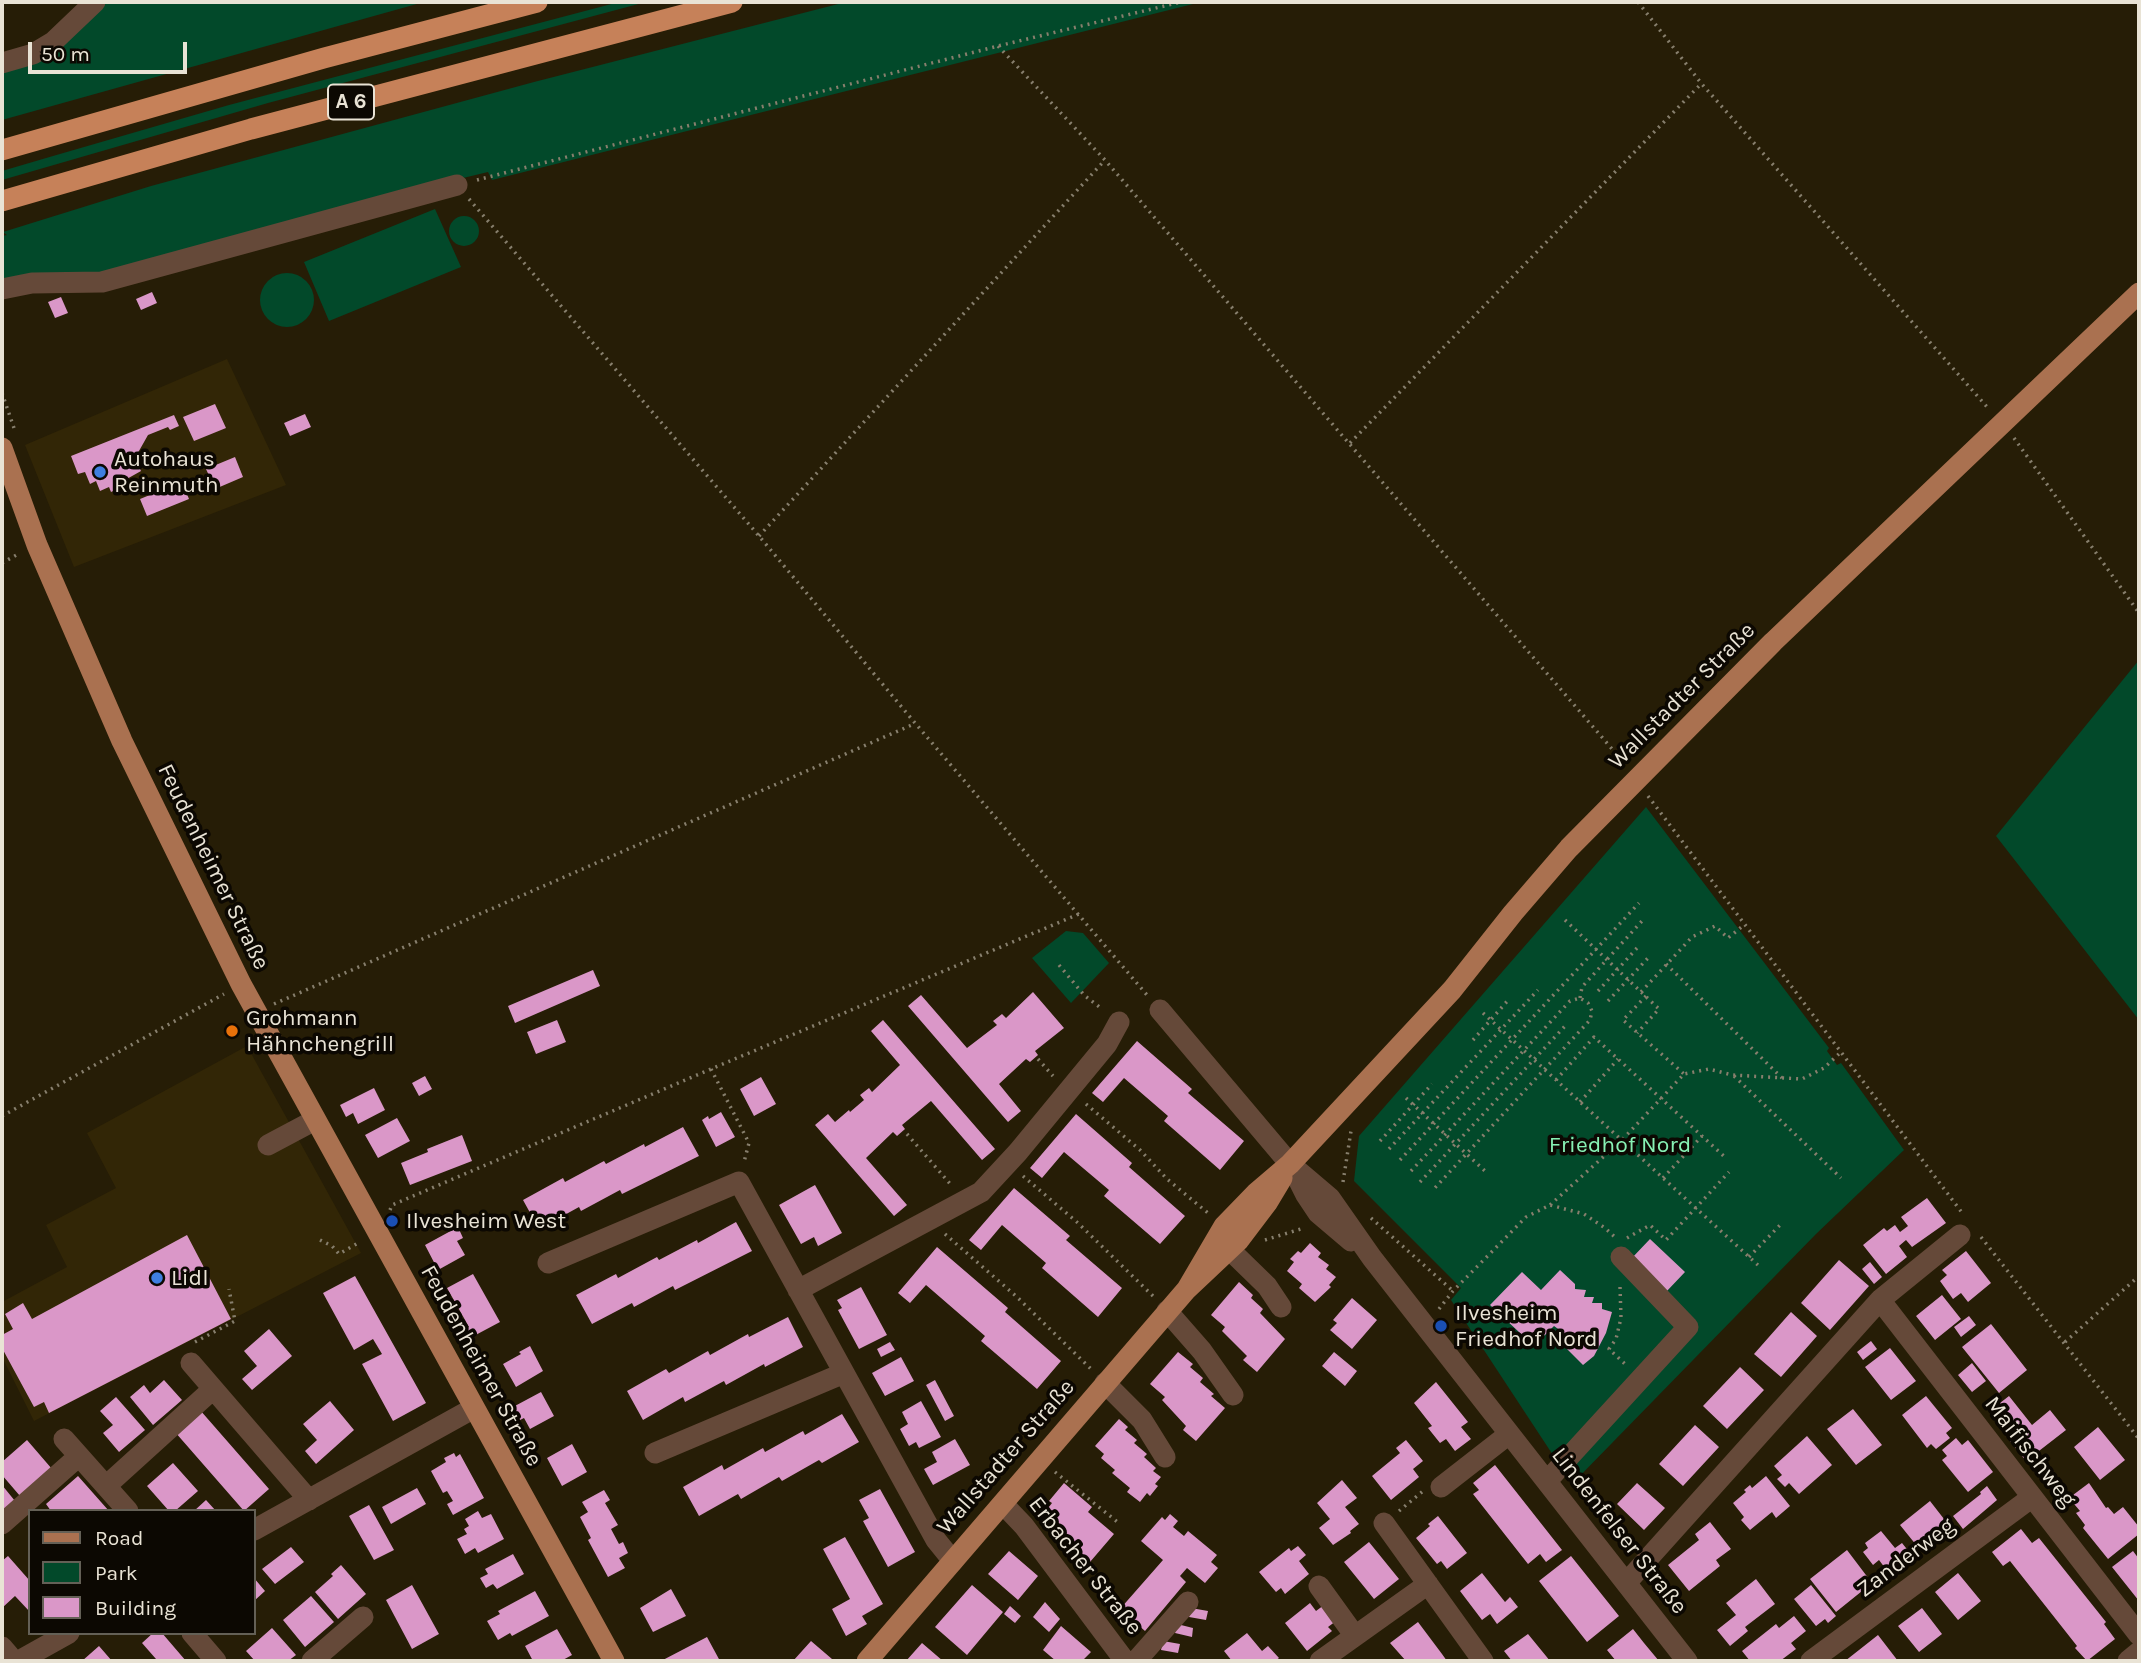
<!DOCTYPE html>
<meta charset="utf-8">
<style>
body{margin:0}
#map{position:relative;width:2141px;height:1663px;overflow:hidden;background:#261d06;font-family:Karla,sans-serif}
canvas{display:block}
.frame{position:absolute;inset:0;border:4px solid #e9e3d5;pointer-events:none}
.legend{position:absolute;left:28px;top:1509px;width:228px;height:126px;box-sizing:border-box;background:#0c0802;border:2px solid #646056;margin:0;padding:9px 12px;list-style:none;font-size:21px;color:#e9e3d5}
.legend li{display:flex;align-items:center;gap:14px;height:35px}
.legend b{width:35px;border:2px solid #646056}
.scale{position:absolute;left:28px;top:42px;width:159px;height:32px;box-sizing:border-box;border:4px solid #e9e3d5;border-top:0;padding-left:9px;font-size:21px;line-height:24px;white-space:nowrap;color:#e9e3d5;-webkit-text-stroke:5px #0c0802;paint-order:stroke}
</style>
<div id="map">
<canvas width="2141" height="1663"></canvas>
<div class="frame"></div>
<ul class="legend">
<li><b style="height:9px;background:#aa7150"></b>Road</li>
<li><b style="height:19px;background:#02492a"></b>Park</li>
<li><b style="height:19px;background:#da97c8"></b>Building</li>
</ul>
<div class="scale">50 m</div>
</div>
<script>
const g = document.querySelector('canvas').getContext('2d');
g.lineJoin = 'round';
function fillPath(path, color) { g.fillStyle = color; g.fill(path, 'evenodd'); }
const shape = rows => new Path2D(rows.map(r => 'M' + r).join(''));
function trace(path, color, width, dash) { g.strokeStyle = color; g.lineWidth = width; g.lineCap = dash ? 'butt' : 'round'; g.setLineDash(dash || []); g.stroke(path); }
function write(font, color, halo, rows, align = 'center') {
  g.font = font + ' Karla,sans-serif'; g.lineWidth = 7; g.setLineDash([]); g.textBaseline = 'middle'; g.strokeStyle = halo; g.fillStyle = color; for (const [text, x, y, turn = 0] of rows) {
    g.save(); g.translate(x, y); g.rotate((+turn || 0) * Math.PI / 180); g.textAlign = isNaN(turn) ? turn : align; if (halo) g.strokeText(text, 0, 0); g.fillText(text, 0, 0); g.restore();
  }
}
fillPath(shape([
 [227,359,286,485,74,567,25,445],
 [247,1046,361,1253,34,1421,2,1357,2,1302,67,1267,46,1225,116,1188,87,1133]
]), '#322606');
fillPath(shape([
 [101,2,424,2,2,120,2,66],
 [619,2,646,2,268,103,2,180,2,171,53,156,229,105],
 [846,2,1201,2,492,180,488,172,430,186,113,275,2,282,2,236,7,235,3,232,151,186,534,82],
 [435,209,461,267,329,321,304,262],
 '449 231a15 15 0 1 1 30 0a15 15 0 1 1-30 0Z',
 '260 300a27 27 0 1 1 54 0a27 27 0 1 1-54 0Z',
 [2139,660,2139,1020,1996,836],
 [1646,807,1829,1048,1827,1051,1837,1065,1841,1063,1904,1150,1816,1234,1572,1484,1451,1300,1461,1288,1354,1181,1359,1136],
 [1066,931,1083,933,1109,963,1071,1003,1032,958]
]), '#02492a');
fillPath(shape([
 [152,292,157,303,141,310,136,299],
 [61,297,68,313,55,318,48,302],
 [215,404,226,428,194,441,183,417],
 [305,414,311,427,290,436,284,423],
 [174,415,179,426,170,430,168,427,148,435,135,458,141,471,125,480,127,485,111,492,109,487,100,491,96,481,90,484,85,472,78,474,71,456],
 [235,457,243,477,215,489,206,469],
 [182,482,189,499,147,516,140,499],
 [593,970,600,986,515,1023,508,1006],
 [1033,992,1064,1028,1035,1051,1038,1055,1030,1062,1026,1059,999,1084,1021,1111,1008,1122,908,1006,921,995,967,1048,997,1025,993,1021,1002,1014,1006,1018],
 [557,1020,566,1042,536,1054,527,1032],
 [883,1020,995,1149,982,1160,931,1101,902,1125,905,1129,897,1136,893,1132,866,1158,907,1205,894,1216,815,1125,828,1114,835,1122,849,1110,850,1112,864,1100,860,1095,869,1088,872,1092,900,1065,871,1031],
 [1137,1041,1192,1089,1188,1093,1244,1141,1220,1170,1164,1121,1168,1116,1124,1078,1103,1102,1092,1093],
 [425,1076,432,1089,419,1096,412,1083],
 [761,1077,776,1104,754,1116,740,1089],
 [374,1088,385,1110,358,1124,353,1113,346,1117,340,1105],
 [721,1112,735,1137,716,1147,702,1120,708,1116,709,1119],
 [1076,1114,1132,1163,1129,1167,1185,1216,1160,1244,1104,1196,1109,1190,1064,1152,1042,1178,1030,1168],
 [397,1118,410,1141,378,1158,365,1135],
 [683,1127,699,1156,622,1194,620,1190,581,1211,579,1207,539,1229,523,1200,563,1178,565,1182,604,1161,606,1164,644,1144,645,1147],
 [462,1135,472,1161,410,1185,401,1163,428,1152,427,1149],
 [815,1185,842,1233,818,1246,814,1237,801,1244,779,1205],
 [1014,1188,1070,1236,1066,1240,1122,1288,1098,1317,1042,1268,1046,1263,1002,1225,981,1250,969,1240],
 [1927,1198,1946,1223,1912,1247,1906,1240,1899,1246,1907,1257,1886,1274,1863,1245,1884,1228,1887,1231,1895,1225,1900,1232,1908,1226,1901,1217],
 [736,1222,752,1251,675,1290,673,1286,634,1307,632,1303,592,1324,576,1295,616,1274,618,1278,657,1257,659,1260,697,1240,698,1243],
 [458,1227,463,1238,457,1241,465,1255,438,1270,425,1245],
 [187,1235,231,1319,49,1413,44,1402,34,1407,2,1348,2,1335,13,1329,5,1314,23,1303,32,1319],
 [1650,1239,1685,1272,1666,1292,1631,1259],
 [1310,1243,1321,1253,1318,1257,1329,1265,1326,1269,1336,1277,1329,1285,1331,1287,1315,1302,1299,1288,1302,1284,1287,1271,1294,1262,1290,1259,1298,1251,1301,1253],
 [937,1247,1008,1308,1005,1312,1061,1361,1037,1389,981,1341,985,1336,926,1285,910,1303,898,1293],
 [1966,1251,1991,1283,1968,1302,1961,1293,1953,1299,1940,1281,1947,1275,1942,1270],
 [1839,1260,1869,1286,1830,1330,1801,1303],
 [1870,1262,1882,1277,1874,1284,1862,1269],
 [1560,1270,1575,1284,1575,1289,1586,1290,1584,1297,1594,1297,1592,1303,1602,1303,1602,1309,1612,1312,1606,1333,1594,1356,1583,1365,1555,1337,1561,1331,1554,1326,1534,1346,1490,1305,1522,1272,1541,1290],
 [473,1274,500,1322,470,1338,466,1329,469,1327,447,1288],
 [355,1276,426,1403,393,1421,362,1364,382,1354,373,1339,354,1350,323,1293],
 [1239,1282,1253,1295,1251,1298,1263,1309,1260,1313,1285,1339,1257,1372,1243,1360,1247,1356,1222,1331,1225,1327,1211,1315],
 [861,1287,887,1335,859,1349,838,1310,842,1308,837,1300],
 [1942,1295,1961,1319,1935,1340,1916,1316],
 [1352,1298,1377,1320,1352,1349,1330,1330,1337,1323,1333,1320],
 [1791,1312,1817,1336,1781,1377,1754,1354],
 [1969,1316,1976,1325,1961,1337,1954,1327],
 [788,1317,803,1347,765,1367,764,1364,726,1385,724,1381,685,1402,683,1397,643,1420,627,1391,666,1369,669,1373,708,1351,710,1355,748,1334,749,1337],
 [1991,1324,2027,1370,1999,1393,1962,1347],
 [269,1329,292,1356,252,1390,242,1379,257,1366,244,1351],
 [1871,1341,1877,1349,1863,1360,1857,1352],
 [890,1342,895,1350,881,1357,877,1349],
 [530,1346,543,1371,516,1387,503,1364,521,1354,519,1352],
 [1890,1348,1916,1381,1891,1400,1865,1367],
 [1178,1352,1193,1364,1190,1367,1203,1378,1200,1382,1214,1394,1211,1396,1225,1408,1196,1441,1183,1430,1186,1426,1162,1400,1165,1397,1150,1384],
 [1334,1352,1357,1371,1345,1386,1322,1366],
 [901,1357,914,1381,885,1396,872,1373],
 [1972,1363,1986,1381,1972,1392,1958,1375],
 [1740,1367,1764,1390,1727,1429,1703,1406],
 [164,1380,182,1400,153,1425,130,1397,144,1385,150,1393],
 [935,1380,954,1416,945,1421,926,1385],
 [1436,1382,1468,1422,1461,1427,1471,1439,1455,1451,1446,1439,1440,1443,1428,1428,1432,1426,1414,1403],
 [541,1392,554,1416,530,1429,524,1418,520,1420,513,1407],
 [1926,1396,1952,1428,1946,1433,1950,1438,1936,1449,1931,1444,1927,1448,1902,1415],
 [2009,1396,2032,1425,2050,1410,2066,1430,2026,1461,2010,1441,2014,1439,1991,1410],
 [116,1397,145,1430,119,1452,103,1433,113,1425,100,1411],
 [330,1401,354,1430,316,1464,305,1451,317,1440,303,1424],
 [921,1401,941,1437,919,1448,916,1442,909,1446,900,1429,908,1424,902,1412],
 [1853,1409,1882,1445,1856,1465,1827,1429],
 [200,1410,269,1489,244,1511,175,1432],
 [842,1414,859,1442,822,1463,819,1460,782,1481,779,1477,741,1499,738,1494,699,1516,683,1487,722,1465,724,1470,763,1448,765,1452,803,1431,805,1435],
 [1119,1419,1128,1427,1125,1430,1137,1440,1134,1443,1147,1454,1144,1457,1156,1468,1153,1471,1161,1477,1155,1484,1158,1486,1150,1496,1147,1493,1140,1502,1127,1492,1130,1488,1112,1473,1115,1470,1101,1458,1104,1454,1095,1446],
 [1695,1425,1719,1447,1683,1486,1659,1464],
 [2098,1427,2125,1460,2100,1480,2074,1447],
 [1807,1436,1832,1465,1799,1494,1789,1483,1785,1487,1777,1479,1782,1475,1774,1466],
 [1956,1438,1962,1445,1968,1440,1993,1472,1968,1492,1942,1460,1947,1456,1942,1450],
 [955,1439,970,1465,933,1485,924,1469,937,1462,932,1452],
 [27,1440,52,1469,20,1496,2,1475,2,1462],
 [1406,1440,1423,1461,1413,1469,1419,1477,1391,1500,1372,1476,1400,1453,1396,1448],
 [572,1444,587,1472,562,1486,547,1458],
 [454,1453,456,1457,460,1454,484,1498,453,1515,447,1504,453,1501,447,1491,443,1493,431,1471,446,1462,444,1458],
 [173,1463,198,1491,175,1511,169,1511,147,1486],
 [1495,1465,1562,1550,1546,1562,1540,1554,1528,1564,1473,1494,1479,1490,1473,1483],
 [78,1476,101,1502,109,1511,51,1511,46,1504],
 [1766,1476,1790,1506,1776,1518,1772,1512,1750,1530,1741,1520,1744,1517,1733,1503,1746,1492,1744,1490,1750,1485,1752,1488],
 [1342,1480,1357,1498,1345,1507,1359,1524,1350,1531,1351,1533,1333,1545,1319,1528,1330,1519,1317,1503],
 [1064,1483,1092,1507,1088,1512,1114,1534,1090,1562,1078,1551,1081,1547,1063,1533,1066,1529,1045,1512,1052,1503,1049,1501],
 [1637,1483,1665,1508,1644,1530,1617,1504],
 [2089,1483,2106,1508,2108,1507,2114,1514,2123,1507,2139,1527,2139,1534,2108,1559,2083,1528,2085,1525,2076,1513,2080,1511,2069,1498],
 [2,1485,15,1501,2,1512],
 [1987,1486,1997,1500,1963,1529,1953,1516,1981,1494,1980,1492],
 [417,1488,426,1504,391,1524,382,1507],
 [880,1489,915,1552,888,1567,863,1521,869,1518,859,1500],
 [604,1490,610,1500,605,1503,618,1525,611,1529,619,1544,623,1542,628,1553,619,1558,625,1568,608,1577,588,1540,591,1538,580,1517,588,1512,582,1502],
 [206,1500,216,1511,194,1511],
 [1930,1501,1951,1528,1921,1551,1900,1525],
 [369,1505,394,1550,374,1560,349,1516],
 [478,1511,482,1518,491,1514,504,1539,478,1553,475,1548,465,1554,457,1539,467,1534,464,1529,469,1526,465,1519],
 [1170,1514,1178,1521,1173,1527,1184,1536,1188,1531,1217,1555,1211,1562,1218,1568,1205,1583,1187,1568,1180,1576,1186,1582,1145,1631,1120,1609,1163,1560,1141,1541,1162,1517,1165,1520],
 [1438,1516,1467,1553,1447,1569,1441,1561,1437,1564,1416,1538,1430,1526,1428,1524],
 [1710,1522,1731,1549,1716,1560,1720,1566,1689,1591,1668,1565,1699,1540,1695,1534],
 [2021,1529,2032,1543,2039,1538,2106,1622,2104,1624,2115,1639,2087,1661,2075,1648,2077,1646,2010,1561,2003,1566,1992,1552],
 [1881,1531,1895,1548,1902,1543,1914,1558,1891,1576,1879,1560,1873,1565,1863,1552,1868,1548,1865,1543],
 [845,1537,883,1604,862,1616,867,1624,846,1636,832,1609,850,1599,823,1549],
 [1369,1542,1399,1579,1374,1599,1344,1562],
 [1298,1546,1306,1555,1299,1561,1309,1574,1285,1594,1281,1588,1276,1592,1259,1572,1289,1548,1291,1551],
 [291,1547,304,1562,275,1584,262,1569],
 [1847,1550,1872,1583,1836,1612,1810,1579],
 [1009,1551,1038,1576,1018,1600,988,1574],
 [2133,1551,2139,1559,2139,1601,2112,1567],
 [513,1554,524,1574,497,1589,493,1584,486,1588,480,1578,488,1574,485,1569],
 [8,1556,30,1581,30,1612,15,1596,2,1608,2,1561],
 [1571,1556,1619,1616,1587,1642,1539,1581],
 [341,1565,366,1594,338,1619,315,1592,333,1576,331,1574],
 [1482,1573,1505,1602,1510,1597,1518,1607,1497,1624,1490,1614,1482,1620,1460,1591],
 [1958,1573,1981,1601,1958,1620,1935,1592],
 [254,1578,265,1591,254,1601],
 [1756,1579,1775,1604,1745,1627,1748,1631,1730,1646,1717,1630,1736,1615,1726,1603],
 [412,1585,439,1634,412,1649,386,1600],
 [972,1585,1003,1612,967,1655,935,1627],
 [1811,1585,1836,1616,1828,1623,1825,1619,1816,1626,1794,1599],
 [671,1589,686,1616,653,1632,640,1608],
 [535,1591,549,1616,512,1636,510,1633,498,1640,487,1621,500,1614,498,1611],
 [311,1596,334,1622,305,1647,283,1620],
 [1045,1602,1060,1619,1049,1632,1033,1617],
 [1310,1603,1316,1611,1324,1605,1336,1621,1328,1627,1332,1631,1307,1651,1285,1623],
 [1010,1606,1021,1616,1015,1623,1004,1614],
 [1191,1608,1208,1611,1206,1620,1189,1617],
 [1922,1608,1942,1634,1919,1652,1898,1626],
 [1794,1616,1806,1631,1791,1643,1796,1649,1780,1661,1750,1661,1742,1651,1776,1624,1779,1628],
 [1418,1622,1442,1654,1447,1661,1406,1661,1390,1643],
 [1177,1624,1193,1628,1192,1637,1175,1633],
 [1061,1626,1091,1652,1082,1661,1056,1661,1043,1650],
 [272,1628,296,1655,288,1661,255,1661,246,1651],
 [557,1629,572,1655,561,1661,533,1661,525,1646],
 [1633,1629,1644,1643,1659,1661,1616,1661,1607,1650],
 [153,1633,162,1633,186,1661,154,1661,156,1659,142,1643],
 [1247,1633,1262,1651,1268,1646,1279,1658,1275,1661,1232,1661,1224,1651],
 [1528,1634,1546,1656,1550,1661,1512,1661,1504,1651],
 [1878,1635,1898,1661,1845,1661,1859,1650],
 [707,1637,720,1661,661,1661],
 [811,1641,832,1659,830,1661,793,1661],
 [1163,1641,1180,1644,1178,1653,1161,1650],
 [922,1643,943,1661,906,1661],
 [99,1646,112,1661,82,1661]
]), '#da97c8');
trace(shape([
 [1638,2,1701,83,1988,408],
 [998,46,1105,160,1625,764],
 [477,180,998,46,1181,2],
 [469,199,759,536,915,723,1147,995],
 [2,393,15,431],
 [2014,438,2139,613],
 [1350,443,1701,84],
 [759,536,1105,160],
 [2,563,20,553],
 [1648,796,1963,1214],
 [1565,920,1659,1009,1637,1033],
 [1666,964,1782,1078],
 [1059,965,1084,995,1102,1009],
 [1598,991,1637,948],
 [1641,992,1692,937,1715,926,1728,938,1744,925],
 [1646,996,1623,1020,1684,1074],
 [1580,998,1582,987,1642,921],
 [1608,1001,1648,958],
 [274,1004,914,724],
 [1483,1013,1759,1266],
 [1473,1040,1510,998],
 [1038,1059,1053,1076],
 [711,1069,749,1143,744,1162],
 [1734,1076,1841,1178],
 [1556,1080,1594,1037,1727,1159],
 [1406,1098,1485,1171],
 [1580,1102,1618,1059],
 [1086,1104,1140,1150,1167,1179,1208,1213],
 [2,1116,224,994],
 [907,1134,952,1186],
 [1380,1141,1432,1084],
 [1389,1149,1538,990],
 [1400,1160,1639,903],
 [1411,1171,1570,1001,1580,998,1588,1003,1592,1011,1590,1020,1432,1191],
 [1023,1176,1078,1223,1154,1297],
 [1663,1178,1702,1136],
 [1343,1182,1351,1131],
 [1420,1182,1566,1025],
 [1550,1205,1622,1140,1684,1074,1709,1069,1732,1075,1802,1079,1824,1068,1841,1052],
 [390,1210,392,1205,711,1069,1079,914],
 [1371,1218,1453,1291],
 [945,1234,1017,1297,1091,1369],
 [1981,1237,2139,1439],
 [1627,1238,1650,1225,1666,1240,1729,1172],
 [320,1240,332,1246,339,1254,360,1242],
 [1265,1240,1304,1228],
 [1749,1257,1783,1222],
 [1620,1287,1621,1318,1616,1339,1609,1349,1625,1364],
 [1439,1309,1453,1291,1526,1217,1550,1205,1584,1214,1605,1228,1617,1239],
 [195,1342,235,1321,229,1289],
 [2065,1342,2139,1276],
 [1055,1472,1120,1524],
 [1399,1511,1423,1491]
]), '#877f6d', 3.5, [2, 5]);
trace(shape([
 [2,63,33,54,53,42,95,2],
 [2,289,32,283,102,282,457,185],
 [1160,1010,1290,1164,1330,1198,1372,1258,1687,1661],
 [268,1145,315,1120],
 [1293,1169,1306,1195,1318,1213,1351,1241],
 [1230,1250,1267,1286,1281,1307],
 [548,1263,739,1182,936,1540,953,1561],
 [798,1290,981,1192,1018,1152,1107,1044,1119,1022],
 [1880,1300,1960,1235],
 [1167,1311,1202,1351,1233,1395],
 [191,1363,309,1500],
 [1105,1383,1142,1420,1165,1457],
 [64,1439,128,1511],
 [655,1453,844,1373],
 [1547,1481,1688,1327,1621,1257],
 [106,1486,213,1389],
 [1441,1487,1509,1434],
 [1003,1504,1024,1526,1125,1661],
 [1384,1523,1483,1661],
 [2,1524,79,1456],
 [254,1530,474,1408],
 [1627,1582,1880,1300,2139,1635],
 [1319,1586,1355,1636],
 [192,1633,216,1661],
 [2,1647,14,1661],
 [19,1661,69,1633],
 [312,1661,363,1617],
 [1136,1661,1188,1602],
 [1320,1661,1428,1584],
 [1811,1661,2031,1498],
 [2128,1661,2139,1652]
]), '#654939', 21);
trace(shape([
 [2,448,37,545,122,741,241,984,614,1661],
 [1187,1289,1224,1226,1256,1193,1290,1164,1452,990,1513,913,1569,848,1773,642,2139,293],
 [867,1661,1187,1289,1239,1240,1267,1203,1282,1178]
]), '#aa7150', 21);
trace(shape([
 [2,150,324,58,537,2],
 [2,201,251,129,732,2]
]), '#c68159', 21);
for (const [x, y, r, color] of [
 [100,472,7,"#3f7fe0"],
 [232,1031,7,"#e8710a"],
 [392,1221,7,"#1a4fb4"],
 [157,1278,7,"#3f7fe0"],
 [1441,1326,7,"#1a4fb4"]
]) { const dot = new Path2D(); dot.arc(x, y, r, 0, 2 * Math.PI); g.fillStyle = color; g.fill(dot); trace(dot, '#0c0802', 2.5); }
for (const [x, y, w] of [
 [351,102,46]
]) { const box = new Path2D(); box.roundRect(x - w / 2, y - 17.5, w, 35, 5); g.fillStyle = '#0c0802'; g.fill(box); trace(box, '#e9e3d5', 2); }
write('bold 21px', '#e9e3d5', null, [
 ["A 6",351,102]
]);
write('23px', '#e9e3d5', '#0c0802', [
 ["Autohaus",114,459],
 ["Reinmuth",114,485],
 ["Grohmann",246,1018],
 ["Hähnchengrill",246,1044],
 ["Ilvesheim West",406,1221],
 ["Lidl",171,1278],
 ["Ilvesheim",1455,1313],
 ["Friedhof Nord",1455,1339]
], 'left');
write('23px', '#e9e3d5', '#0c0802', [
 ["Wallstadter Straße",1682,696,-45],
 ["Feudenheimer Straße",213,867,64],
 ["Feudenheimer Straße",481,1366,61],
 ["Maifischweg",2030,1452,52],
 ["Wallstadter Straße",1006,1457,-49],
 ["Lindenfelser Straße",1619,1531,52],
 ["Zanderweg",1906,1558,-37],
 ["Erbacher Straße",1085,1566,52]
]);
write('23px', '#87f1b4', '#0c0802', [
 ["Friedhof Nord",1620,1145]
]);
</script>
